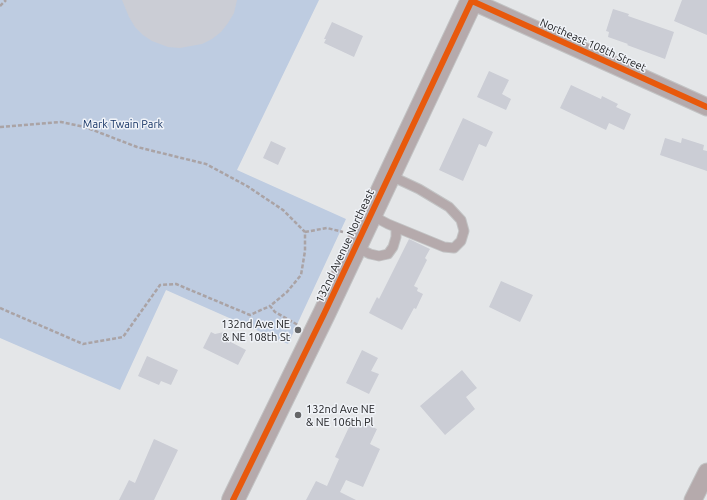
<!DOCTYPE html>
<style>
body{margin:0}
canvas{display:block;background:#e4e6e8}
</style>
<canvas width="707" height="500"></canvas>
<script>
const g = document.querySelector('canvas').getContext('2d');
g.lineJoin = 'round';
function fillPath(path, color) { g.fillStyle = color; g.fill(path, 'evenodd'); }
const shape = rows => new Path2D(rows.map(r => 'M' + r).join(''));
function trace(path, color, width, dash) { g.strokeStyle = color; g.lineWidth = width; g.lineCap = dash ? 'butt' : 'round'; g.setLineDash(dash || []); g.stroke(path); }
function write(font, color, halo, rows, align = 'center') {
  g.font = font + ' Ubuntu,sans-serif'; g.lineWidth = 3; g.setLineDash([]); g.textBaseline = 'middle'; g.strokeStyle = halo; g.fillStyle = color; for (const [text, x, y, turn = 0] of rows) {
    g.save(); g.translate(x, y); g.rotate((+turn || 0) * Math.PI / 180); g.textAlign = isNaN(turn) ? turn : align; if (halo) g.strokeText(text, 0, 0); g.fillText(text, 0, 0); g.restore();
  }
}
fillPath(shape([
 [0,0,319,0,237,170,346,219,288,344,166,290,120,390,0,338]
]), '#becce1');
fillPath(shape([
 [122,0,237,0,234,13,228,23,221,32,212,39,202,44,180,48,168,47,152,41,143,35,135,27,129,17],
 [682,0,707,0,707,35,674,21],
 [613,9,629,14,628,16,674,32,665,59,627,45,628,44,608,37,609,32,606,31],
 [332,22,363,36,354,57,324,43,326,39,324,39],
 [489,71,509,80,502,94,511,99,506,110,477,97],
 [571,85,601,99,602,96,618,104,616,107,631,114,624,130,609,123,606,130,560,108],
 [463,118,493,132,486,147,479,144,463,181,439,170],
 [665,138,681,143,682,138,704,145,703,150,707,151,707,171,660,155],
 [271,141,286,148,278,165,263,158],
 [409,239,430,249,425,258,427,260,414,286,418,288,417,291,423,294,416,309,414,308,402,330,369,313,377,297,379,299],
 [501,281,533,295,520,322,489,307],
 [211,332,215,334,224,332,227,340,246,350,238,365,203,348],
 [362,350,378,358,371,371,379,374,369,394,346,383],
 [147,356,178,370,171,385,161,381,159,385,138,376],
 [462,370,477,388,466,397,475,409,445,435,420,406],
 [357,420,377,429,370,444,380,449,363,487,346,480,340,492,356,500,306,500,316,481,327,486,339,459,335,457,350,425,354,426],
 [154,439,178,450,154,500,119,500,129,480,135,483]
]), '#cbcdd5');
const service = shape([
 [371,215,388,224,444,247,454,248,461,241,464,231,461,220,449,207,419,189,389,175],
 [356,247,370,254,379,256,388,254,393,247,396,237,396,228]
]);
const minor = shape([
 [472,1,707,107],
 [693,500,707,472]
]);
const tertiary = shape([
 [233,500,324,314,472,0]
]);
trace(service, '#c2c3c4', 11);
trace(minor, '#c2c3c4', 19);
trace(tertiary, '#c2c3c4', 24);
trace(shape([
 [0,6,6,0],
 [0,127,61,122,85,127,137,147,206,164,247,186,283,210,305,232,305,251,301,275,287,292,270,306,275,312,298,325],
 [305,232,327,228,343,232],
 [0,308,83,344,123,337,160,285,176,284,250,315,270,306]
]), '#aaa3a5', 2.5, [4, 2]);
trace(service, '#b5aaac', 9);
trace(minor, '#b5aaac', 17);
trace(tertiary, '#b5aaac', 22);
trace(shape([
 [472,1,707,107],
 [233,500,324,314,472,0]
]), '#e8590c', 6);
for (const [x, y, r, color] of [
 [298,330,4,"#656668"],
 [298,415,4,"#656668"]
]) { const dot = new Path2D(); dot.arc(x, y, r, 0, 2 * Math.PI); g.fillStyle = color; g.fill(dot); trace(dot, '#f0f3f8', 1.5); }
write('11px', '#202123', '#f0f3f8', [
 ["Northeast 108th Street",593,45,24],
 ["132nd Avenue Northeast",345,246,-65]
]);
write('11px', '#173566', '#f0f3f8', [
 ["Mark Twain Park",123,124]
]);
write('11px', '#202123', '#f0f3f8', [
 ["132nd Ave NE",290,324],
 ["& NE 108th St",290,337],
 ["132nd Ave NE",306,409,"left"],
 ["& NE 106th Pl",306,422,"left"]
], 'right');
</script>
